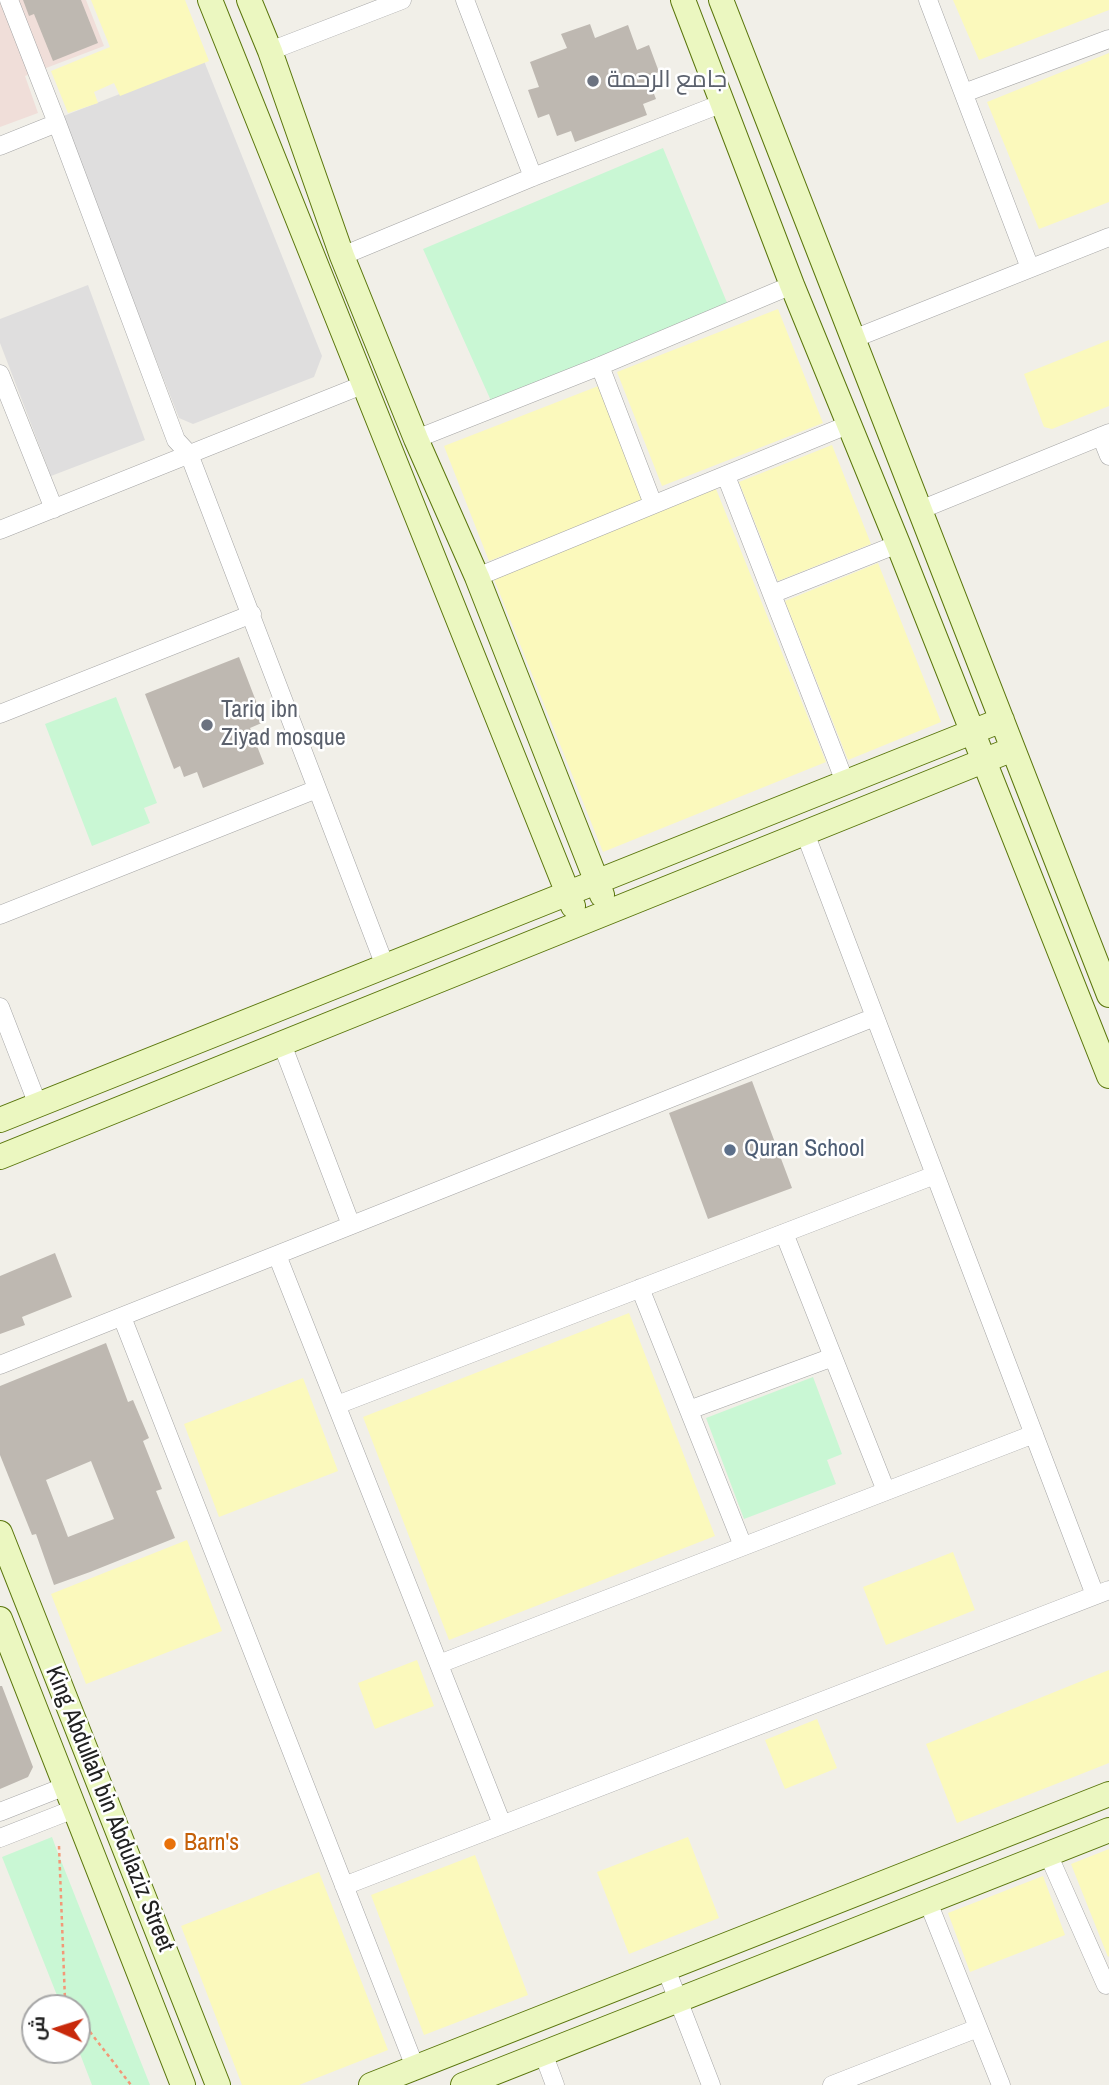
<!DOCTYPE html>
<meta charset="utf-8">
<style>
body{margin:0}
#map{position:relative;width:1109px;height:2085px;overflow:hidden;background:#f1efe8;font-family:"Archivo Narrow",Cairo,sans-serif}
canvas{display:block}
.north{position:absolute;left:21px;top:1994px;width:70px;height:70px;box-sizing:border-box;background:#fff;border:2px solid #a6a6a6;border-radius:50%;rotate:273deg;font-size:19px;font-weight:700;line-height:28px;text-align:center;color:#212121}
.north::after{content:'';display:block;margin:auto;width:24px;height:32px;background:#c8290b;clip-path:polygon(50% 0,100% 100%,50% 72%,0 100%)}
</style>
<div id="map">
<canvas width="1109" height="2085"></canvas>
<div class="north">ش</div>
</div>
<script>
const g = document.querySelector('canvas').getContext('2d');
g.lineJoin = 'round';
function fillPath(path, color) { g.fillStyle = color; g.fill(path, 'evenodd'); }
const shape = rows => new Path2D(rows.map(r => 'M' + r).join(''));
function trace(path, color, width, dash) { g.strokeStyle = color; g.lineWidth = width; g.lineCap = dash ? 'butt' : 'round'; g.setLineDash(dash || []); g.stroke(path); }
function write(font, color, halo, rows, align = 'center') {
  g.font = font + ' "Archivo Narrow",Cairo,sans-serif'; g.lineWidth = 5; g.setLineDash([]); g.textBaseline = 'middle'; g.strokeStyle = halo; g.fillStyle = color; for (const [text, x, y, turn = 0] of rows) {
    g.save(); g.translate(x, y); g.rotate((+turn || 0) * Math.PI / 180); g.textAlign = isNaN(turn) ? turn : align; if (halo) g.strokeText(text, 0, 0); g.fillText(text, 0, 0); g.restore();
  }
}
fillPath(shape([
 [204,61,322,356,314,377,193,424,179,418,61,117],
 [88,285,145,440,51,476,0,343,0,319]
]), '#dfdede');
fillPath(shape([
 [0,0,86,0,104,46,25,76,38,113,0,127]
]), '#f0ded9');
fillPath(shape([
 [91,0,185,0,209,61,120,96,114,83,94,92,98,103,68,113,51,71,110,47],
 [953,0,1109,0,1109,10,979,60],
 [1109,53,1109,202,1039,229,987,102],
 [778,309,823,423,662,486,617,372],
 [1109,340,1109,406,1052,429,1044,427,1024,374],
 [601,385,645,500,489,561,444,446],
 [832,445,871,544,778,581,739,482],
 [716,489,826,762,603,852,494,579],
 [878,563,941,722,848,760,785,601],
 [629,1313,715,1536,449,1640,363,1417],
 [303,1378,338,1471,219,1517,184,1424],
 [187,1540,222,1631,86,1684,51,1594],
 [953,1552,975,1610,886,1645,863,1587],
 [417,1660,434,1706,375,1729,358,1683],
 [1109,1670,1109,1763,957,1823,926,1744],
 [817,1719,837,1768,785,1789,765,1740],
 [688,1837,719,1918,629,1954,597,1872],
 [1109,1849,1109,1956,1108,1957,1071,1864],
 [475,1855,528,1995,424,2035,371,1895],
 [319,1872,388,2050,299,2085,242,2085,181,1926],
 [1043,1876,1065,1935,970,1972,948,1913]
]), '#fbf9bc');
fillPath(shape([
 [663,148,728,305,492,403,423,249],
 [116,697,157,803,144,808,150,823,92,846,45,724],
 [813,1377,842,1454,827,1460,836,1484,744,1519,706,1418],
 [52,1837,56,1848,150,2085,92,2085,77,2046,77,2008,62,2008,2,1857]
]), '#c9f7d4');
fillPath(shape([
 [23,0,81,0,98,43,53,61,34,14,29,16],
 [590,24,595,38,628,25,637,50,649,45,659,72,647,76,656,99,643,104,647,115,575,142,571,131,557,136,549,114,538,118,528,90,539,87,530,62,567,48,561,34],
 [239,657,264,722,250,728,264,764,203,788,197,772,184,777,180,766,174,769,145,694],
 [752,1081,792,1188,708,1219,669,1113],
 [55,1253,72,1297,22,1317,25,1325,0,1334,0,1276],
 [106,1343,128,1402,133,1400,149,1438,143,1441,162,1489,156,1491,175,1538,90,1572,54,1585,36,1534,32,1535,0,1455,0,1386],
 [91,1461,114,1519,68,1537,46,1480],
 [0,1686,2,1686,33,1767,28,1777,0,1789]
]), '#beb8b1');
const minor = shape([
 [9,0,57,123,176,440,189,454,385,966],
 [465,0,533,177],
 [928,0,1030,268],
 [270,51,402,0],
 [964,93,1109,39],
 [0,146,57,123],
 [342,256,533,177,723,103],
 [853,339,1109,237],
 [600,366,653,504],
 [0,374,54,509],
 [1101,436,1109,456],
 [416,439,600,366,792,285],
 [726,476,845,782],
 [920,510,1109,433],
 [0,530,365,384],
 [477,577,850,424],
 [772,594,898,544],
 [0,714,252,614],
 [805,833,1095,1595],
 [0,915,317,789],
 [0,1007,38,1105],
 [282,1044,351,1225],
 [784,1233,886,1491],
 [277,1255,502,1824],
 [640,1288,743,1546],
 [122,1317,415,2067],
 [0,1365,875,1017],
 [337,1405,935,1175],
 [689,1410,833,1357],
 [439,1664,1034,1434],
 [0,1812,66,1786],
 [0,1838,74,1809],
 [1048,1854,1106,1985,1109,1984],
 [344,1886,1109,1590],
 [928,1902,1001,2085],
 [666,1969,711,2085],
 [543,2053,555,2085],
 [832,2085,978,2028]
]);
const secondary = shape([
 [210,0,573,906],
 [249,0,270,51,342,256,416,439,477,577,602,895],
 [683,0,792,285,898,544,1109,1076],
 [721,0,1109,995],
 [0,1120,1002,720],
 [0,1157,1013,749],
 [0,1533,218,2085],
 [0,1619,183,2085],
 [371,2085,1109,1794],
 [463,2085,1109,1830]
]);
trace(minor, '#a5a5a5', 19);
trace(secondary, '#59750b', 26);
trace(shape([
 [59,1846,65,2000,72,2008],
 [77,2015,131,2085]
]), '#f39877', 2.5, [3.5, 3.5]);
trace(minor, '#fff', 18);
trace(secondary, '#ebf7c0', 24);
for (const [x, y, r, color] of [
 [593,81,7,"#6b7280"],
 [207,725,7,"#6b7280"],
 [730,1150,7,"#5c6f8a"],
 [170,1844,7,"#e8710a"]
]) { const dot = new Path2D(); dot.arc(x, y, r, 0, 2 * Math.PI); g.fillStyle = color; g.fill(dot); trace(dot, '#fff', 2.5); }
write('24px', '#5b616d', '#fff', [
 ["جامع الرحمة",607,81],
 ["Tariq ibn",221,711],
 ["Ziyad mosque",221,739]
], 'left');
write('24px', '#4e5e75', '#fff', [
 ["Quran School",744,1150]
], 'left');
write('24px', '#212121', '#fff', [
 ["King Abdullah bin Abdulaziz Street",109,1809,68]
]);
write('24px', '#c56008', '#fff', [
 ["Barn's",184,1844]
], 'left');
</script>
